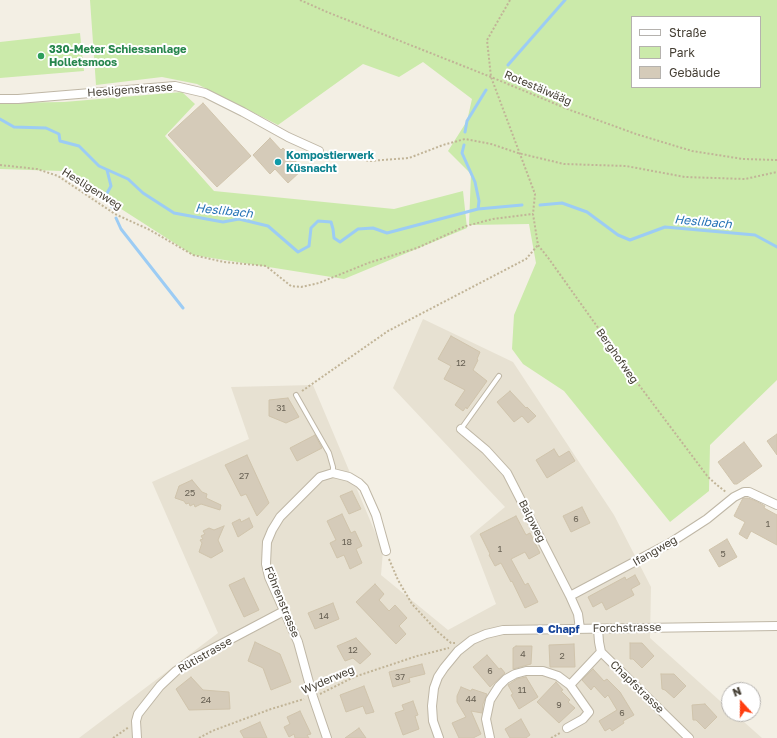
<!DOCTYPE html>
<meta charset="utf-8">
<style>
body{margin:0}
#map{position:relative;width:777px;height:738px;overflow:hidden;background:#f3efe4;font-family:"Golos Text",sans-serif}
canvas{display:block}
.legend{position:absolute;left:631px;top:16px;width:130px;height:72px;box-sizing:border-box;background:#fff;border:1px solid #b5b2ae;margin:0;padding:5px 7px;list-style:none;font-size:12px;color:#453f34}
.legend li{display:flex;align-items:center;gap:8px;height:20px}
.legend b{width:20px;border:1px solid #b5b2ae}
.north{position:absolute;left:721px;top:682px;width:40px;height:40px;box-sizing:border-box;background:#fff;border:1px solid #b5b2ae;border-radius:50%;rotate:339deg;font-size:11px;font-weight:700;line-height:16px;text-align:center;color:#453f34}
.north::after{content:'';display:block;margin:auto;width:14px;height:18px;background:#ff3d0f;clip-path:polygon(50% 0,100% 100%,50% 72%,0 100%)}
</style>
<div id="map">
<canvas width="777" height="738"></canvas>
<ul class="legend">
<li><b style="height:5px;background:#fff"></b>Straße</li>
<li><b style="height:11px;background:#cbeaaa"></b>Park</li>
<li><b style="height:11px;background:#d5cbb9"></b>Gebäude</li>
</ul>
<div class="north">N</div>
</div>
<script>
const g = document.querySelector('canvas').getContext('2d');
g.lineJoin = 'round';
function fillPath(path, color) { g.fillStyle = color; g.fill(path, 'evenodd'); }
const shape = rows => new Path2D(rows.map(r => 'M' + r).join(''));
function trace(path, color, width, dash) { g.strokeStyle = color; g.lineWidth = width; g.lineCap = dash ? 'butt' : 'round'; g.setLineDash(dash || []); g.stroke(path); }
function write(font, color, halo, rows, align = 'center') {
  g.font = font + ' "Golos Text",sans-serif'; g.lineWidth = 4; g.setLineDash([]); g.textBaseline = 'middle'; g.strokeStyle = halo; g.fillStyle = color; for (const [text, x, y, turn = 0] of rows) {
    g.save(); g.translate(x, y); g.rotate((+turn || 0) * Math.PI / 180); g.textAlign = isNaN(turn) ? turn : align; if (halo) g.strokeText(text, 0, 0); g.fillText(text, 0, 0); g.restore();
  }
}
fillPath(shape([
 [423,319,513,362,614,515,651,587,650,638,729,709,729,714,735,714,762,738,79,738,218,633,152,482,249,439,231,387,313,385,383,551,381,575,448,630,496,604,470,536,505,507,393,388]
]), '#e7e1d2');
fillPath(shape([
 [90,0,777,0,777,380,710,445,709,491,670,522,564,391,523,364,512,349,514,315,536,263,529,224,469,225,471,174,448,151,467,121,472,99,423,62,399,77,363,64,278,125,197,84,162,77,96,85],
 [632,17,760,17,760,87,632,87],
 [80,33,84,71,0,78,0,42],
 [182,92,195,104,165,136,214,191,394,209,463,191,467,228,344,279,193,255,62,171,0,169,0,103,64,102]
]), '#cbeaaa');
trace(shape([
 [508,65,565,0],
 [0,119,14,127,46,128,59,134,60,141,79,146,99,166,128,179,143,193,174,213,223,222,239,219,268,226,298,252,309,246,311,228,318,221,331,222,333,229,334,238,340,242,358,229,373,228,387,233,478,209,522,205],
 [465,132,467,121,486,90],
 [464,145,462,153,475,182,479,201,478,209],
 [107,170,111,186,106,195,112,207],
 [540,205,562,203,587,212,618,235,630,240,665,227,755,235,777,247],
 [116,218,121,229,183,308]
]), '#9cccf4', 3);
const building = shape([
 [203,103,251,156,217,187,168,135,203,103],
 [270,138,281,150,283,148,303,169,288,183,275,169,270,174,253,155,270,138],
 [451,336,480,352,477,359,478,360,473,370,487,381,467,409,466,407,463,411,455,405,465,390,444,379,451,366,438,359,451,336],
 [510,391,526,408,527,407,536,416,528,423,522,416,514,422,497,402,510,391],
 [288,398,299,417,286,423,269,416,269,400,288,398],
 [777,434,777,455,767,441,777,434],
 [315,435,322,448,297,461,290,448,315,435],
 [744,442,762,466,737,484,734,484,718,462,744,442],
 [554,449,559,457,569,451,575,461,547,478,536,460,554,449],
 [247,455,269,503,257,516,246,494,241,496,225,465,247,455],
 [192,480,202,492,207,494,206,498,221,505,220,510,201,504,195,507,194,504,190,506,189,503,186,504,184,501,175,498,179,486,192,480],
 [352,491,361,509,349,514,340,496,352,491],
 [743,498,748,498,756,501,765,506,764,508,777,515,777,545,751,531,747,539,739,534,745,522,734,516,743,498],
 [582,507,590,523,571,532,563,516,582,507],
 [342,514,351,533,355,531,362,546,356,549,362,563,350,569,344,555,337,558,330,543,336,540,327,521,342,514],
 [516,516,526,535,530,533,540,553,529,559,525,552,511,559,525,585,528,583,538,602,525,608,512,581,511,582,501,563,495,566,489,555,490,554,480,534,516,516],
 [249,518,253,527,238,537,232,523,240,519,241,522,249,518],
 [224,526,218,540,223,551,211,558,199,552,202,543,200,540,203,539,201,536,205,534,203,531,209,528,214,530,224,526],
 [727,539,737,557,719,567,709,550,727,539],
 [635,575,640,584,631,589,634,595,606,610,602,602,593,607,588,597,625,577,626,580,635,575],
 [244,578,259,610,244,617,229,585,244,578],
 [375,584,384,594,379,600,389,611,395,605,407,618,399,626,406,634,396,644,356,602,375,584],
 [333,603,339,619,315,629,308,613,333,603],
 [356,638,371,654,360,664,353,658,345,661,337,646,356,638],
 [255,642,280,654,291,682,271,690,263,668,248,661,255,642],
 [630,643,642,643,654,656,642,668,633,659,630,659,630,643],
 [574,644,575,667,550,667,549,645,574,644],
 [516,646,532,646,531,664,513,669,513,648,516,646],
 [487,655,499,669,501,668,505,673,490,687,473,667,487,655],
 [422,664,425,674,409,678,410,682,393,687,389,672,422,664],
 [593,669,604,681,607,679,620,692,634,715,623,721,624,723,612,731,610,728,605,731,599,721,617,710,608,695,605,698,594,686,591,690,582,680,593,669],
 [661,674,674,674,686,686,674,698,665,690,662,689,661,674],
 [191,677,203,690,229,692,230,709,189,710,176,689,191,677],
 [526,677,538,697,519,709,511,695,513,694,508,685,517,679,526,677],
 [556,682,563,690,561,691,570,700,568,702,575,708,559,723,537,702,556,682],
 [364,686,374,712,366,714,363,706,346,712,340,695,364,686],
 [461,687,471,691,472,689,487,694,483,704,482,713,471,711,481,734,473,738,459,738,452,723,466,717,457,702,457,696,461,687],
 [413,701,418,715,415,716,419,729,403,735,395,713,404,710,402,705,413,701],
 [705,704,717,717,705,729,696,720,693,720,692,705,705,704],
 [300,711,311,734,307,735,309,738,295,738,294,734,289,737,284,727,290,724,287,717,300,711],
 [521,719,530,735,526,738,510,738,505,729,521,719],
 [260,722,267,738,244,738,240,731,260,722],
 [359,728,366,738,345,738,359,728]
]);
fillPath(building, '#d5cbb9');
trace(building, '#d0c4ac', 1);
const service = shape([
 [296,395,329,453,333,467,333,473],
 [461,429,499,376]
]);
const minor = shape([
 [0,99,18,99,175,86,205,93,243,112,288,137,319,151],
 [461,429,486,450,507,473,570,596,578,614,580,629],
 [570,596,670,543,707,519,734,497,744,492,749,492,777,505],
 [598,629,599,642,601,652,689,738],
 [567,728,583,719,589,712,570,685],
 [137,738,136,721,138,714,160,686,176,671,193,659,284,611],
 [327,738,313,697,298,642,269,577,266,564,267,542,272,530,280,517,320,477,333,473,349,477,359,483,364,488,376,515,386,551],
 [439,738,433,721,432,706,434,688,438,677,444,668,458,651,472,640,486,634,503,630,777,626],
 [490,738,486,719,490,700,499,686,506,679,515,674,526,671,543,671,558,676,570,685,601,652]
]);
trace(service, '#bfb7a6', 6);
trace(minor, '#bfb7a6', 10);
trace(shape([
 [300,0,327,12,491,77,570,110,636,134,692,151,743,159,777,160],
 [510,0,487,40,491,77,535,194,533,214,538,245,549,259,636,381,708,477,717,485,726,492],
 [327,152,369,161,409,158,443,145,465,139,491,144,518,153,564,164,626,166,685,177,745,179,777,172],
 [0,165,37,169,58,176,115,214,150,230,193,255,224,262,266,266,291,286,301,287,319,283,368,263,417,248,466,226,493,219,533,214],
 [302,391,388,331,526,259,538,245],
 [389,559,398,580,412,604,438,632,451,643,455,643],
 [320,694,354,677,417,656,449,648],
 [113,738,129,727],
 [199,738,212,731,271,709,304,699],
 [551,738,560,733]
]), '#c1b497', 2, [2, 2]);
trace(service, '#fff', 4);
trace(minor, '#fff', 8);
for (const [x, y, r, color] of [
 [41,56,4,"#2e9e5b"],
 [278,162,4,"#0f9aa8"],
 [540,630,4,"#1a4fb4"]
]) { const dot = new Path2D(); dot.arc(x, y, r, 0, 2 * Math.PI); g.fillStyle = color; g.fill(dot); trace(dot, '#fff', 1.5); }
write('9px', '#696255', null, [
 ["12",461,363],
 ["31",281,408],
 ["27",244,476],
 ["25",190,493],
 ["6",576,519],
 ["1",768,524],
 ["18",347,542],
 ["1",500,549],
 ["5",723,554],
 ["14",324,616],
 ["12",353,650],
 ["4",523,654],
 ["2",562,656],
 ["6",490,671],
 ["37",400,677],
 ["11",522,690],
 ["44",471,699],
 ["24",206,700],
 ["9",559,705],
 ["6",622,713]
]);
write('bold 11px', '#27864d', '#fff', [
 ["330-Meter Schiessanlage",49,50],
 ["Holletsmoos",49,63]
], 'left');
write('11px', '#453f34', '#fff', [
 ["Rotestäiwääg",538,88,23],
 ["Hesligenstrasse",130,90,-4],
 ["Hesligenweg",92,189,32],
 ["Berghofweg",617,356,55],
 ["Balpweg",532,521,63],
 ["Ifangweg",655,551,-30],
 ["Föhrenstrasse",282,602,68],
 ["Forchstrasse",627,628,-1],
 ["Rütistrasse",205,655,-30],
 ["Wyderweg",328,680,-23],
 ["Chapfstrasse",637,687,44]
]);
write('bold 11px', '#0d838f', '#fff', [
 ["Kompostierwerk",286,156],
 ["Küsnacht",286,169]
], 'left');
write('bold 11px', '#164399', '#fff', [
 ["Chapf",548,630]
], 'left');
write('italic 12px', '#2774b7', '#fff', [
 ["Heslibach",224,211,6],
 ["Heslibach",703,222,5]
]);
</script>
